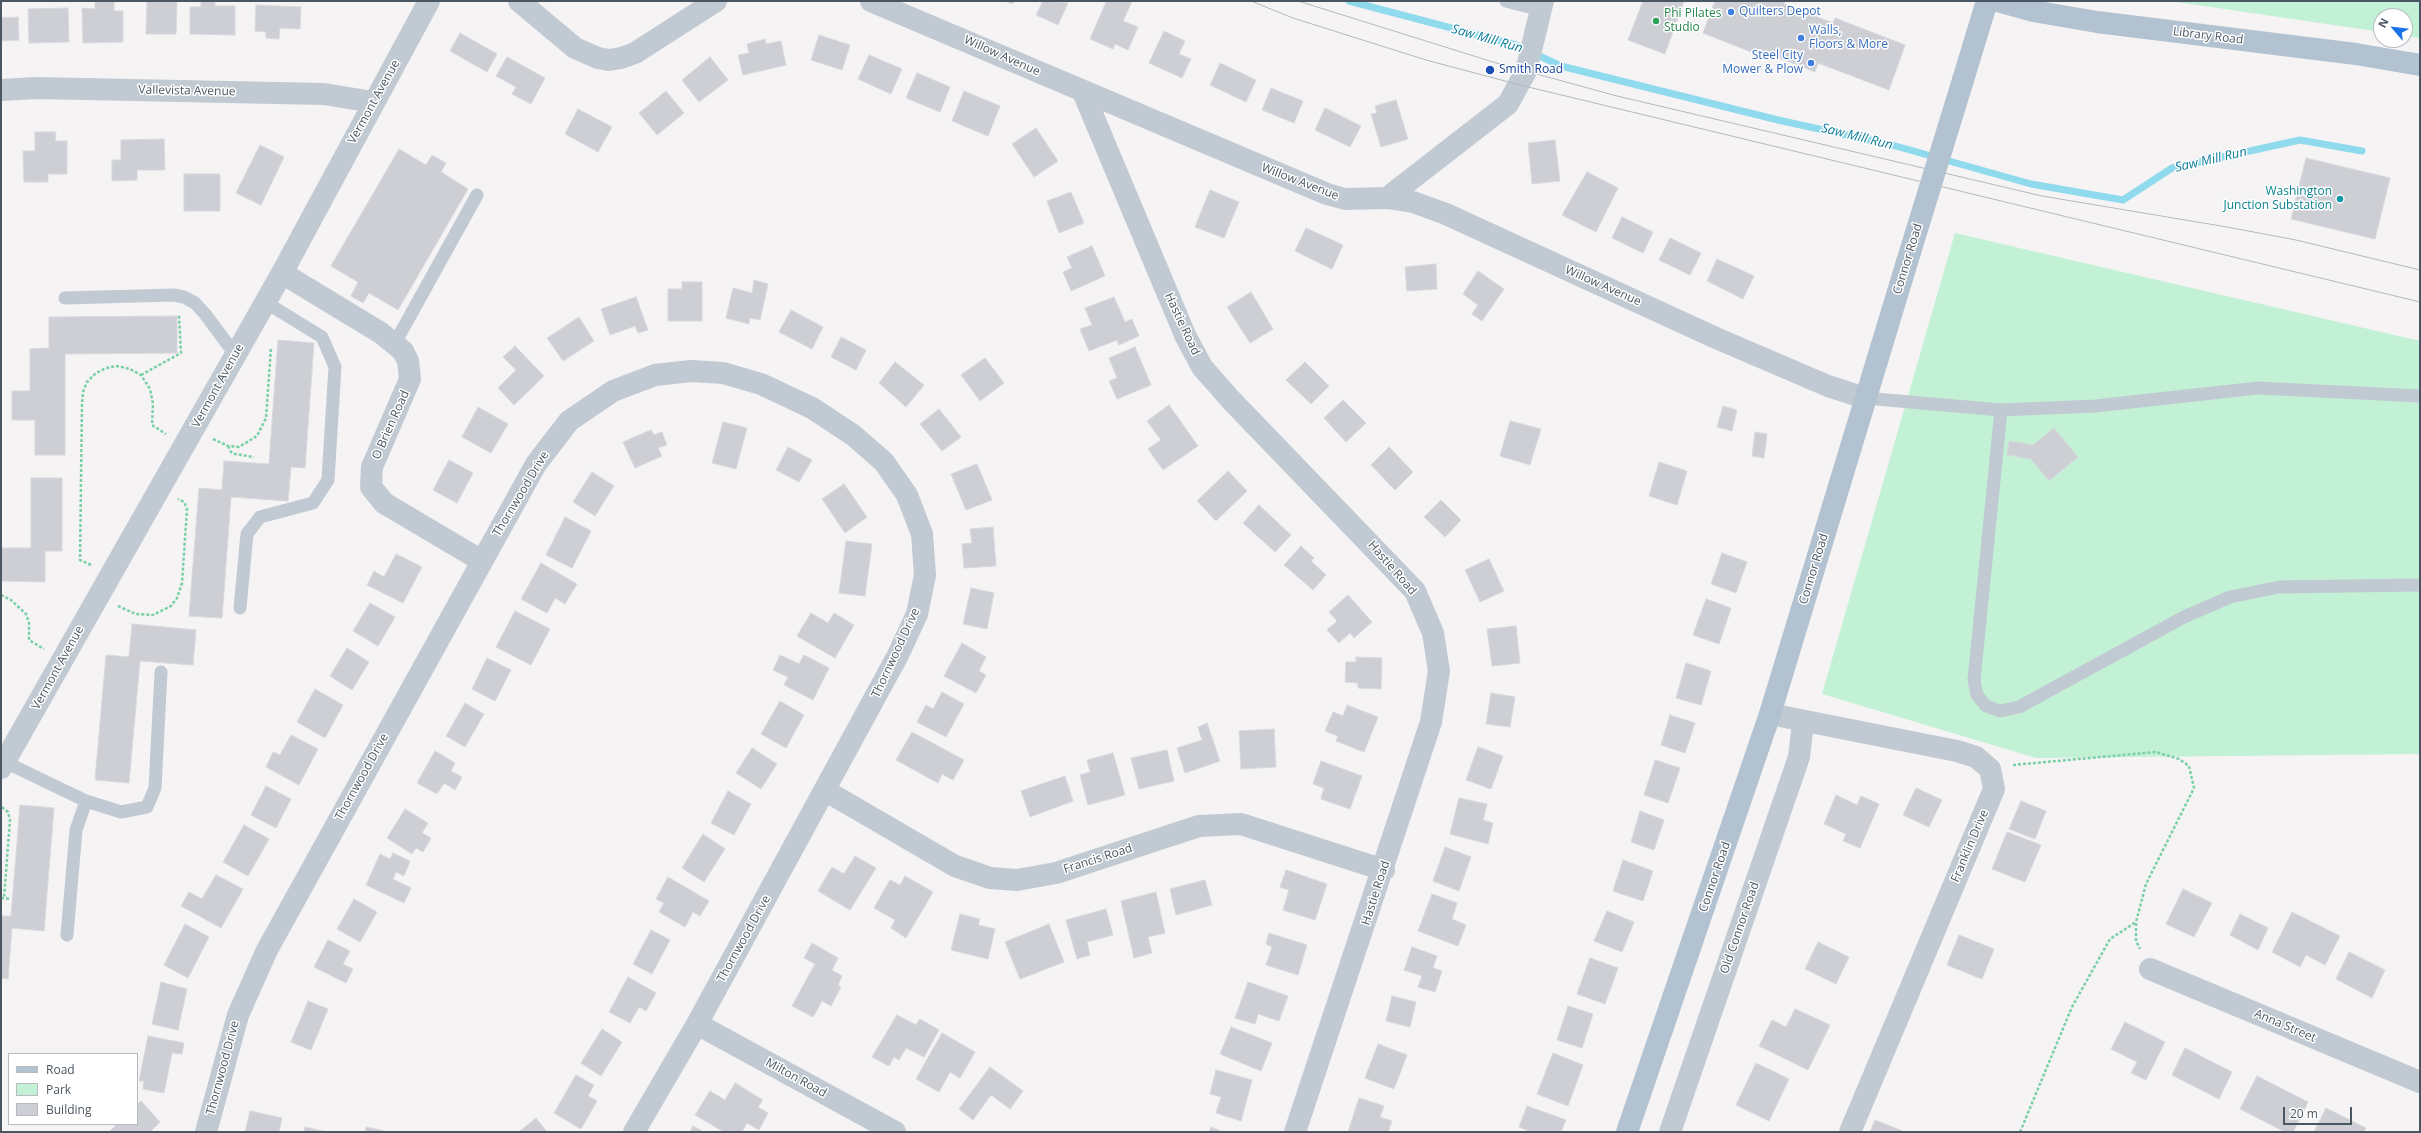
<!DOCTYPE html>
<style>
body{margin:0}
#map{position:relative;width:2421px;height:1133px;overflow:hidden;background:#f5f3f3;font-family:"Open Sans",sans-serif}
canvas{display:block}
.frame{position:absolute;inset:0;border:2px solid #4a5661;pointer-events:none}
.legend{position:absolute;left:8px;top:1053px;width:130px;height:72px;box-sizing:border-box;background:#fff;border:1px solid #b7bbc0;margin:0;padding:5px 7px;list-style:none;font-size:12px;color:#4a5661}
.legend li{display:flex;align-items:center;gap:8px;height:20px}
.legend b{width:20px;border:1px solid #b7bbc0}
.north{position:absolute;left:2373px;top:8px;width:40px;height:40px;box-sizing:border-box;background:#fff;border:1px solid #b7bbc0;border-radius:50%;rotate:298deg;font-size:11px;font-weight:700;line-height:16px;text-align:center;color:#4a5661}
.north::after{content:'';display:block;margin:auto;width:14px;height:18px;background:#1a73e8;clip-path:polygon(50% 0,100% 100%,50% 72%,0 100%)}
.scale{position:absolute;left:2283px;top:1107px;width:69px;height:18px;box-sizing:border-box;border:2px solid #4a5661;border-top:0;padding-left:5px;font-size:12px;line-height:14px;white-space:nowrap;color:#4a5661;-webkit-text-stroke:3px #fff;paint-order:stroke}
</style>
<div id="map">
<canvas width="2421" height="1133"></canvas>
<div class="frame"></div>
<ul class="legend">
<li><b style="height:5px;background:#b3c2d1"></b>Road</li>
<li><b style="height:11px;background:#c3f1d5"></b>Park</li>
<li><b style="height:11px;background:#cdcfd5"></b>Building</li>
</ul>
<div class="north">N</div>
<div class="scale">20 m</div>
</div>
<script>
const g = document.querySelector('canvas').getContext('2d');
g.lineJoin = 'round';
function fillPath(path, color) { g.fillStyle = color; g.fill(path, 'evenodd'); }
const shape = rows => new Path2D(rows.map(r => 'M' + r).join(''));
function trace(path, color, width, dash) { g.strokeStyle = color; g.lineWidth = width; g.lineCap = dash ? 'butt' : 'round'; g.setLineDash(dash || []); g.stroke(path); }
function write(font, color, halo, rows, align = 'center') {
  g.font = font + ' "Open Sans",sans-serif'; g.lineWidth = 3; g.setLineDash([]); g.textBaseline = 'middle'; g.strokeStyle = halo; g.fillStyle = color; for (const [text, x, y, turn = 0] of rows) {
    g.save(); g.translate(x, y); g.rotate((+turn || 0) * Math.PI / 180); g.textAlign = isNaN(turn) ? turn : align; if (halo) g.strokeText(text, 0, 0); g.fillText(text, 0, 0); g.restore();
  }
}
fillPath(shape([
 [2170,1,2420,1,2420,38,2405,36,2405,16,2381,16,2381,32],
 [1955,233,2420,341,2420,754,2036,758,1822,694]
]), '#c3f1d5');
trace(shape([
 [1349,1,1516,45,1561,66,1778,120,1892,145,2031,184,2123,200,2172,168,2300,140,2362,151]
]), '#90daee', 7);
const building = shape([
 [95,1,114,1,114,11,123,11,123,42,83,43,82,8,95,9,95,1],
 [147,1,177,1,176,34,146,34,147,1],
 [201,1,215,1,215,6,235,6,235,35,190,34,190,7,201,7,201,1],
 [1005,1,1014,1,1012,4,1005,1],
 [1043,1,1068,3,1058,25,1036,15,1043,1],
 [1105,1,1132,1,1123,21,1138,27,1128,50,1115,44,1113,49,1090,39,1106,2,1105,1],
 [1643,1,1684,1,1665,54,1628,40,1643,1],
 [1715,1,1785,1,1784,4,1833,23,1835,18,1905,45,1889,90,1818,63,1815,72,1765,52,1764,57,1703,33,1715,1],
 [256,5,301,7,300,29,280,28,279,39,266,38,266,32,255,31,256,5],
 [68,8,69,42,29,43,28,9,68,8],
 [18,17,19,40,1,41,1,18,18,17],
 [1164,31,1185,41,1179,54,1191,59,1182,78,1149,63,1164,31],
 [460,33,497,54,487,72,450,51,460,33],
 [819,35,850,45,842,70,811,60,819,35],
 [765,39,766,44,781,41,786,65,743,75,738,55,749,53,747,44,765,39],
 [869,55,902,69,891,94,858,79,869,55],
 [507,57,545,78,531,104,512,94,516,87,496,76,507,57],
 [710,57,728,80,699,102,682,80,710,57],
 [1220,63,1256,80,1246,102,1210,85,1220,63],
 [917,73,950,87,940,112,906,98,917,73],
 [1271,88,1303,101,1294,123,1262,110,1271,88],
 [666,91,684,113,657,135,639,113,666,91],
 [964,91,1000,106,988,136,952,121,964,91],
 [1396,100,1408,139,1381,147,1371,114,1377,113,1375,106,1396,100],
 [1325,108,1361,126,1350,147,1315,130,1325,108],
 [578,109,612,127,598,152,565,134,578,109],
 [1036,128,1058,161,1034,177,1012,144,1036,128],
 [35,132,56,132,55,141,67,141,67,174,48,174,48,182,24,182,23,151,35,151,35,132],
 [164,139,165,170,137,170,137,180,112,181,112,160,121,160,121,140,164,139],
 [1555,140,1560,181,1532,184,1528,143,1555,140],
 [260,145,284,157,261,205,236,193,260,145],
 [399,149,426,165,432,155,446,163,441,172,468,189,398,310,369,293,363,303,351,296,358,282,331,266,399,149],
 [2306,158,2390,178,2375,239,2291,219,2306,158],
 [1587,172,1618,188,1596,232,1562,215,1587,172],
 [184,174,220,174,220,211,184,211,184,174],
 [1210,190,1239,202,1224,238,1195,227,1210,190],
 [1071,192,1084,223,1059,233,1047,201,1071,192],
 [1622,217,1653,232,1643,253,1612,238,1622,217],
 [1306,228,1343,245,1332,269,1295,251,1306,228],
 [1670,238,1701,253,1690,275,1659,260,1670,238],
 [1092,246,1105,276,1071,291,1063,272,1072,268,1067,257,1092,246],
 [1717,259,1754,276,1743,299,1707,281,1717,259],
 [1436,264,1437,289,1407,291,1405,267,1436,264],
 [1478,271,1504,289,1482,321,1472,314,1478,305,1463,294,1478,271],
 [754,280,768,284,760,320,750,318,749,324,726,318,733,288,752,293,754,280],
 [682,282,702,282,702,321,668,321,668,289,682,289,682,282],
 [1251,292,1273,329,1250,343,1227,307,1251,292],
 [636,297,648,330,638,333,635,326,610,335,601,309,636,297],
 [1114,297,1125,322,1132,319,1139,336,1119,345,1117,340,1089,351,1080,329,1092,325,1085,308,1114,297],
 [791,310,823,327,812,349,779,332,791,310],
 [177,316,177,353,65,354,65,455,35,455,35,420,12,420,12,391,30,391,30,349,49,348,49,317,177,316],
 [579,317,594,341,563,361,547,338,579,317],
 [841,337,866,350,856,370,831,357,841,337],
 [278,340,314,343,305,468,291,467,288,501,231,497,222,618,189,616,199,488,222,490,224,461,269,464,278,340],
 [515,346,544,376,514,405,498,388,516,370,503,357,515,346],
 [1135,347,1151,385,1117,399,1109,381,1117,378,1109,358,1135,347],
 [985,358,1004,383,980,401,961,375,985,358],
 [895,362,924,385,906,407,879,383,895,362],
 [1305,362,1329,386,1311,404,1286,380,1305,362],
 [1343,400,1366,423,1346,442,1324,418,1343,400],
 [1169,405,1198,446,1163,470,1148,449,1161,440,1147,421,1169,405],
 [1723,406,1737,410,1732,431,1717,427,1723,406],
 [478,407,508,424,491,453,462,437,478,407],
 [939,409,961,437,942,451,920,424,939,409],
 [1510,421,1541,429,1530,465,1500,456,1510,421],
 [723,422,747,428,736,469,712,463,723,422],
 [2054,428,2078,457,2049,481,2031,459,2007,455,2009,441,2033,445,2054,428],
 [651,430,654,435,662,432,667,445,658,448,662,456,635,468,623,442,651,430],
 [1755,432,1767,434,1764,458,1752,456,1755,432],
 [788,447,812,460,799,482,776,470,788,447],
 [1389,447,1413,472,1395,490,1371,465,1389,447],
 [449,460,473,473,457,503,433,490,449,460],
 [1659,462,1687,471,1677,505,1649,496,1659,462],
 [977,464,992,500,966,510,951,474,977,464],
 [1228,471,1247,491,1216,521,1197,501,1228,471],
 [592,472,614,486,595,516,573,502,592,472],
 [31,478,62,478,62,551,45,551,45,582,1,581,1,548,31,548,31,478],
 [844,484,867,517,845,533,822,499,844,484],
 [1441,500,1461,520,1445,537,1424,517,1441,500],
 [1259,505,1291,535,1275,552,1243,523,1259,505],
 [565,517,591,531,572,568,546,555,565,517],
 [993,527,996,566,964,568,962,544,972,543,970,529,993,527],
 [846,541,872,544,865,596,839,593,846,541],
 [1301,546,1314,558,1311,561,1326,575,1313,590,1284,565,1301,546],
 [1722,553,1747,562,1736,593,1711,584,1722,553],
 [396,554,422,567,403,603,367,585,374,571,384,577,396,554],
 [1489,559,1504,591,1480,602,1465,570,1489,559],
 [541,563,577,584,565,604,555,598,547,613,521,599,541,563],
 [971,588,994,593,987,629,963,624,971,588],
 [1348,595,1372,622,1354,638,1350,633,1339,643,1327,630,1337,621,1329,612,1348,595],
 [1706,599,1731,608,1719,644,1693,635,1706,599],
 [370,603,395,617,378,646,353,631,370,603],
 [515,611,550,629,531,665,496,647,515,611],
 [811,613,828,623,834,613,854,625,835,658,797,636,811,613],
 [132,624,196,630,193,665,140,661,129,783,95,780,106,655,129,657,132,624],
 [1516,626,1520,663,1492,666,1487,629,1516,626],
 [962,643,986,657,979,671,986,675,976,693,944,676,962,643],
 [347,648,369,662,352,690,330,676,347,648],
 [780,655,799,664,804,655,829,668,813,700,784,685,788,677,773,670,780,655],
 [1356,657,1382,658,1381,689,1358,688,1358,683,1345,682,1346,662,1356,662,1356,657],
 [487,658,511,670,495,701,472,689,487,658],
 [1686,663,1711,671,1701,705,1676,698,1686,663],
 [315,689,343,705,325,738,297,722,315,689],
 [942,692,964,704,946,737,917,722,926,705,933,709,942,692],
 [1491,693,1515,697,1510,727,1486,724,1491,693],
 [780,701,804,715,786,748,761,734,780,701],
 [465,703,484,714,465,747,446,736,465,703],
 [1347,705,1378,717,1364,752,1336,741,1338,736,1325,731,1333,712,1343,716,1347,705],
 [1670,715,1695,723,1685,753,1661,745,1670,715],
 [1207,723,1220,761,1185,773,1177,748,1202,740,1198,727,1207,723],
 [1274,729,1276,767,1241,769,1239,731,1274,729],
 [912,732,964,760,953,780,942,774,938,783,896,760,912,732],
 [291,735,318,749,299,785,266,767,273,752,280,755,291,735],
 [1478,747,1503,756,1491,789,1466,780,1478,747],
 [752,748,777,764,761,789,736,773,752,748],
 [1167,750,1174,781,1139,789,1131,758,1167,750],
 [435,751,455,763,451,771,462,777,455,790,444,783,437,794,417,783,435,751],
 [1113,753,1125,795,1088,805,1080,775,1090,772,1087,760,1113,753],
 [1655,760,1680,768,1668,803,1644,795,1655,760],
 [1321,761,1362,776,1350,809,1321,799,1324,788,1313,784,1321,761],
 [1065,776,1073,801,1030,817,1021,791,1065,776],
 [266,786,291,799,276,828,251,815,266,786],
 [1916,788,1942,800,1929,827,1903,815,1916,788],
 [728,791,751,804,734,835,711,823,728,791],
 [1836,795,1857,805,1861,796,1879,804,1860,848,1843,841,1846,834,1824,824,1836,795],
 [1459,798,1487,804,1483,820,1493,823,1488,844,1450,834,1459,798],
 [2021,801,2046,811,2035,839,2009,829,2021,801],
 [20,805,54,808,44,931,12,928,8,979,1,978,1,916,11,916,20,805],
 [405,809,428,823,422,833,431,838,423,852,416,848,412,854,387,838,405,809],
 [1640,811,1664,820,1654,850,1631,842,1640,811],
 [244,825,269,839,248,876,223,862,244,825],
 [2007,832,2041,845,2025,882,1992,869,2007,832],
 [703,834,725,849,704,882,682,868,703,834],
 [1445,847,1471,857,1459,891,1433,881,1445,847],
 [393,853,410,861,404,876,396,872,393,879,411,888,404,903,366,885,380,854,390,859,393,853],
 [855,856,876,868,850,910,818,891,832,867,844,874,855,856],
 [1623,860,1653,871,1643,901,1613,891,1623,860],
 [1286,870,1327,884,1315,920,1283,910,1289,890,1280,887,1286,870],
 [216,875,243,889,221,928,181,906,189,892,202,899,216,875],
 [905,876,933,892,906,938,891,928,895,920,874,908,890,880,900,885,905,876],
 [668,877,709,901,700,916,693,912,685,927,659,912,664,903,656,899,668,877],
 [1205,880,1212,905,1176,915,1170,889,1205,880],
 [2183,889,2212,903,2194,937,2166,924,2183,889],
 [1156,892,1165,933,1148,937,1152,953,1134,958,1121,901,1156,892],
 [1432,894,1457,903,1452,919,1466,925,1458,946,1418,931,1432,894],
 [354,899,377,912,360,942,337,929,354,899],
 [1106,909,1113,935,1087,942,1090,955,1077,959,1066,920,1106,909],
 [1607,911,1634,922,1622,952,1594,941,1607,911],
 [2292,912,2340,936,2325,965,2306,955,2300,967,2272,952,2292,912],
 [960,914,980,919,978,925,995,929,988,959,951,950,960,914],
 [2240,914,2268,928,2258,950,2230,935,2240,914],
 [185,924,209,937,188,978,164,965,185,924],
 [1049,924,1064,962,1020,979,1005,942,1049,924],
 [651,930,670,940,652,974,633,964,651,930],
 [1269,933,1307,945,1298,975,1266,965,1272,947,1266,944,1269,933],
 [1959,935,1994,949,1982,979,1947,965,1959,935],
 [328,940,350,951,343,964,353,969,346,983,314,967,328,940],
 [1818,942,1849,957,1836,984,1805,969,1818,942],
 [812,943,838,958,832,970,842,976,838,985,841,987,831,1006,822,1001,813,1017,792,1006,815,964,804,958,812,943],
 [1412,947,1437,956,1433,968,1442,971,1435,992,1418,987,1422,976,1404,970,1412,947],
 [2349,952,2385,970,2372,998,2336,979,2349,952],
 [1590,958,1618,968,1605,1004,1577,994,1590,958],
 [628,977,656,993,646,1011,639,1007,630,1023,609,1012,628,977],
 [161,982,187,989,178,1030,152,1024,161,982],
 [1248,982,1288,996,1279,1021,1258,1014,1255,1024,1235,1018,1248,982],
 [1392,996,1416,1002,1410,1027,1386,1021,1392,996],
 [308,1001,328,1009,311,1050,291,1042,308,1001],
 [1568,1006,1593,1014,1582,1048,1557,1040,1568,1006],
 [1795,1009,1830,1025,1808,1070,1759,1046,1772,1020,1786,1027,1795,1009],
 [897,1015,916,1025,920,1019,939,1030,924,1057,906,1048,899,1060,894,1057,889,1066,872,1057,897,1015],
 [2125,1022,2165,1042,2146,1080,2131,1073,2137,1062,2111,1049,2125,1022],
 [1231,1027,1272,1043,1261,1071,1220,1054,1231,1027],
 [602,1029,622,1042,601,1076,581,1063,602,1029],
 [942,1033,975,1052,960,1078,950,1072,939,1092,916,1079,942,1033],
 [148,1036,184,1043,182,1054,172,1053,164,1093,143,1089,144,1081,139,1081,148,1036],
 [1378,1044,1407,1055,1394,1089,1365,1078,1378,1044],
 [2185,1048,2232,1072,2219,1099,2172,1075,2185,1048],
 [1553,1053,1583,1065,1568,1106,1537,1094,1553,1053],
 [1756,1063,1789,1079,1769,1121,1736,1105,1756,1063],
 [990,1067,1023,1091,1010,1109,991,1095,973,1120,959,1109,990,1067],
 [1216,1070,1252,1080,1241,1121,1216,1113,1221,1097,1210,1094,1216,1070],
 [576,1075,594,1085,588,1096,597,1101,581,1129,554,1113,576,1075],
 [2257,1076,2308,1102,2293,1132,2285,1132,2240,1109,2257,1076],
 [735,1083,763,1100,758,1107,768,1113,759,1130,747,1123,742,1132,724,1132,695,1115,710,1091,725,1100,735,1083],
 [1359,1098,1384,1106,1380,1117,1392,1121,1388,1132,1348,1132,1359,1098],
 [141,1101,160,1122,150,1132,109,1132,117,1124,137,1124,137,1105,141,1101],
 [1527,1106,1566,1120,1561,1132,1531,1132,1519,1127,1527,1106],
 [2326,1108,2366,1128,2364,1132,2314,1132,2326,1108],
 [250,1111,282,1118,279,1132,245,1132,250,1111],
 [536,1118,547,1132,521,1132,520,1131,536,1118],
 [1875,1120,1905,1132,1870,1132,1875,1120],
 [693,1126,704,1132,690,1132,693,1126],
 [305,1127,327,1132,304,1132,305,1127],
 [366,1127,385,1131,385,1132,365,1132,366,1127],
 [1211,1127,1223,1132,1209,1132,1211,1127]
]);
fillPath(building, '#cdcfd5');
trace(building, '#d7d9de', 1);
trace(shape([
 [141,375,181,353,179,315],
 [213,439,228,446,239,447,257,436,266,418,271,348],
 [228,446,231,452,235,454,254,457],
 [91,565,80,560,82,404,83,392,87,382,96,373,106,368,117,366,130,369,141,375,150,389,153,404,152,425,166,434],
 [1,595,11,600,26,614,29,623,29,640,44,649],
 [118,606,136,614,153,615,171,606,177,598,182,583,187,509,184,502,178,499],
 [2013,765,2156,752,2179,759,2189,766,2194,788,2146,884,2136,922,2136,941,2140,949],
 [2,807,8,812,10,820,4,898],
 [1,898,11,899],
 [2020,1132,2072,1007,2110,939,2136,922]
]), '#7ad0a6', 2.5, [3, 2]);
trace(shape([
 [1506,1,1541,10],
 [65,298,173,295,184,297,195,303,205,314,235,354],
 [395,343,477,195],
 [1865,398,2001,410,2095,406,2258,388,2420,396],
 [2001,410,1974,680,1977,695,1986,706,2000,711,2019,707,2184,617,2230,597,2279,587,2420,585],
 [240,608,247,534,260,517,313,503,328,480,335,367,322,337,265,302],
 [5,762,86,801,121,812,147,807,155,788,161,672],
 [67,935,76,830,86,801]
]), '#c1cad2', 13);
trace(shape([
 [519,1,575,48,598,58,609,60,621,58,635,53,716,1],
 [871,1,1327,194,1345,199,1387,198,1413,202,1446,214,1716,338,1828,386,1865,398],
 [1,90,36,88,324,94,373,102],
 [1083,92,1185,335,1202,367,1231,400,1415,591,1433,633,1439,671,1431,722,1295,1132],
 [1387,198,1508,104,1526,71,1543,1],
 [282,273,381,333,403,351,408,361,410,379,372,467,371,487,384,503,482,561],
 [1770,714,1957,751,1976,757,1990,769,1994,789,1850,1132],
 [1,768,282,273,429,1],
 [826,791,955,866,990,878,1017,880,1056,873,1199,826,1241,824,1384,870],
 [2150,969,2420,1082],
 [697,1024,895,1132],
 [206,1132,238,1015,267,950,536,464,569,421,613,391,655,375,691,371,723,373,761,384,812,408,853,435,884,462,907,495,922,534,925,575,917,614,898,655,697,1024,634,1132],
 [1670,1132,1799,757,1803,722]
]), '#c1cad2', 22);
trace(shape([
 [1997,1,2033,11,2097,22,2356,54,2420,65],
 [1963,80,1987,1],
 [1627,1132,1770,714,1907,262]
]), '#b3c2d1', 22);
trace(shape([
 [1251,1,1293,18,1426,60,1520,85,2420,302],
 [1298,1,1493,62,1617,96,2042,196,2227,227,2296,240,2420,270]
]), '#b5b8bd', 1);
trace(shape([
 [1907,262,1963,80]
]), '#b3c2d1', 22);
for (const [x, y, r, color] of [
 [1731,12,4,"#3f7fe0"],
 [1656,21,4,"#2e9e5b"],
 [1801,38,4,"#3f7fe0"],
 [1811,63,4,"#3f7fe0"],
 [1490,70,5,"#1a4fb4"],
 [2340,199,4,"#0f9aa8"]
]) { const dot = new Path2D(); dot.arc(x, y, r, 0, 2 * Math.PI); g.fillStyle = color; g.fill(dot); trace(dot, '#fff', 1.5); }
write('12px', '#366cbe', '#fff', [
 ["Quilters Depot",1739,12],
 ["Walls,",1809,31],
 ["Floors & More",1809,45],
 ["Steel City",1803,56,"right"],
 ["Mower & Plow",1803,70,"right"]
], 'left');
write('12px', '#27864d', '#fff', [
 ["Phi Pilates",1664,14],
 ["Studio",1664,28]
], 'left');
write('12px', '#4a5661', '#fff', [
 ["Library Road",2208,36,7],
 ["Willow Avenue",1002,56,24],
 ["Vallevista Avenue",187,91,1],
 ["Vermont Avenue",374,102,-61],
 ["Willow Avenue",1300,182,21],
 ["Connor Road",1908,259,-73],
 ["Willow Avenue",1603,286,24],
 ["Hastie Road",1182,324,65],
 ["Vermont Avenue",218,386,-61],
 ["O Brien Road",391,425,-66],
 ["Thornwood Drive",521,494,-59],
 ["Hastie Road",1392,568,49],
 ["Connor Road",1814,569,-73],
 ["Thornwood Drive",896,653,-65],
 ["Vermont Avenue",58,668,-61],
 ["Thornwood Drive",362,777,-61],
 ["Franklin Drive",1970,846,-67],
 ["Francis Road",1098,859,-18],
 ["Connor Road",1715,877,-71],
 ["Hastie Road",1376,893,-72],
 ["Old Connor Road",1740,928,-71],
 ["Thornwood Drive",744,939,-61],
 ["Anna Street",2285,1026,23],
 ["Thornwood Drive",223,1068,-75],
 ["Milton Road",796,1078,29]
]);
write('12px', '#164399', '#fff', [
 ["Smith Road",1499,70]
], 'left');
write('12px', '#0d838f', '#fff', [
 ["Washington",2332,192],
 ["Junction Substation",2332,206]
], 'right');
write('italic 13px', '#0c7c9b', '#fff', [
 ["Saw Mill Run",1487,39,16],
 ["Saw Mill Run",1857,137,14],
 ["Saw Mill Run",2211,160,-13]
]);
</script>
